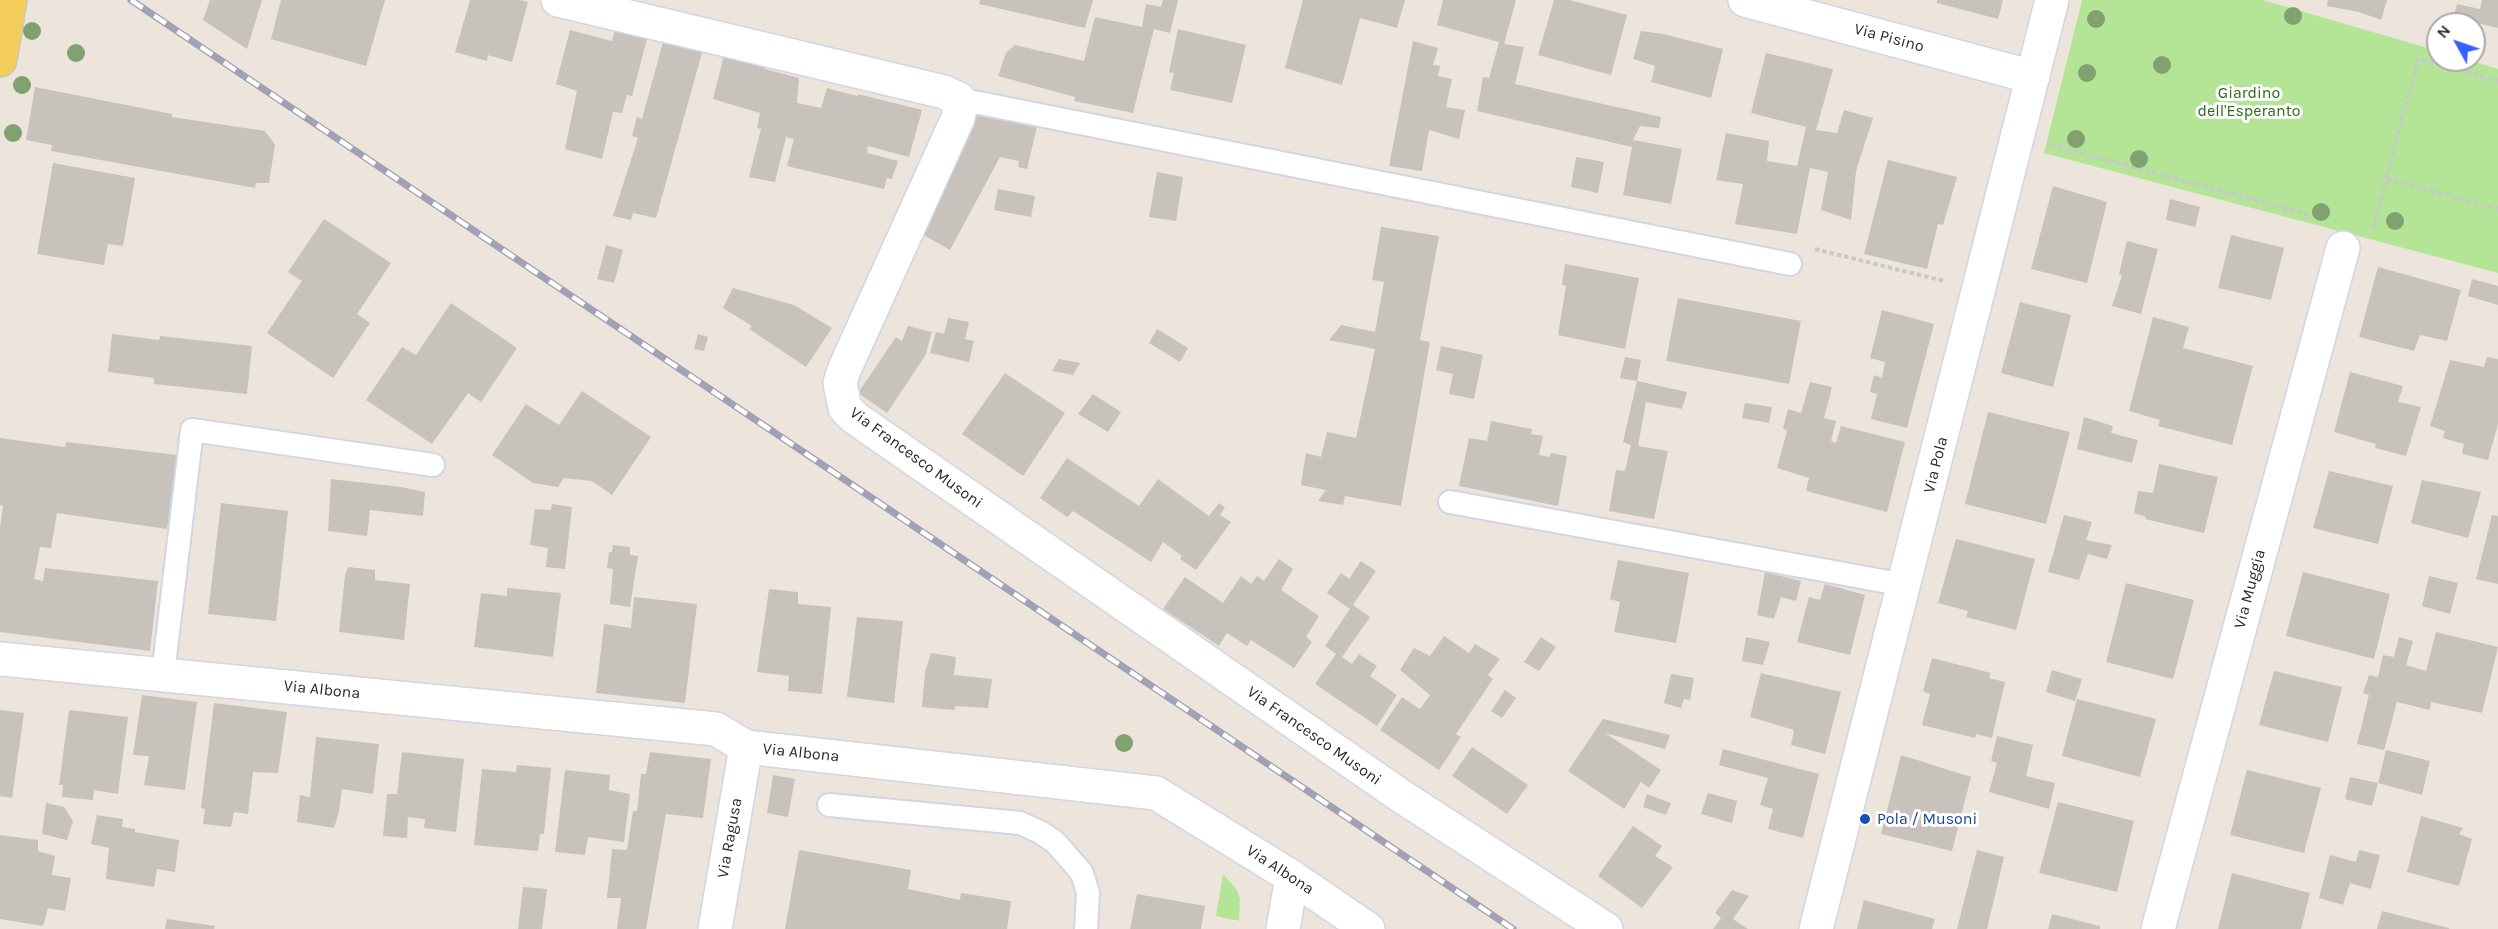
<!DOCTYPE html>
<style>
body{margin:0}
#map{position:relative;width:2498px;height:929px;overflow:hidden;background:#ede5dc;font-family:Karla,sans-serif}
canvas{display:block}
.north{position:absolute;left:2426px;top:12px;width:60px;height:60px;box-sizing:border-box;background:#fff;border:2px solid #aaa;border-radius:50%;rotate:310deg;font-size:16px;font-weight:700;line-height:24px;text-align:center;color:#2a2a2a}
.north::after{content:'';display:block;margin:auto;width:21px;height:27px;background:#3762ff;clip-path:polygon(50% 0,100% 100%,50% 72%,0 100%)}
</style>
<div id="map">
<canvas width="2498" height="929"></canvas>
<div class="north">N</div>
</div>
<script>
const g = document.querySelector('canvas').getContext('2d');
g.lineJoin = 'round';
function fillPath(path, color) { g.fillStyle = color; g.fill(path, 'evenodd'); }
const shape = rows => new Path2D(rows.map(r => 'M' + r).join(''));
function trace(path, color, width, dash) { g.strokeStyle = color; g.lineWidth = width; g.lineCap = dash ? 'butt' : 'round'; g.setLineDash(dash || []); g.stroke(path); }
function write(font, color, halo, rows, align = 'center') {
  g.font = font + ' Karla,sans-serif'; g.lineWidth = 6; g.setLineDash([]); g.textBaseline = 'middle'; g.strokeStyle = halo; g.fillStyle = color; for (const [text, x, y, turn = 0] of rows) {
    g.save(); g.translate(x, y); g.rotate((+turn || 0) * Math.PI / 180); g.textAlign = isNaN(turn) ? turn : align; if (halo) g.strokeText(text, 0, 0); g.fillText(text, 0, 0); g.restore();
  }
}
fillPath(shape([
 [2082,0,2263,0,2438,51,2438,60,2469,60,2498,69,2498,273,2044,153],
 [1223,874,1237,890,1240,899,1239,921,1216,916]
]), '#b4e597');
fillPath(shape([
 [210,0,262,0,247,49,203,20],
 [281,0,385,0,366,66,271,39],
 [470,0,520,0,528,2,512,62,488,55,487,61,455,52],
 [980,0,1093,0,1085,28,979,4],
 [1163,0,1178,0,1170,33,1154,29,1133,113,1074,101,1075,97,998,76,1006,53,1015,45,1084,61,1095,17,1142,27,1146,4,1161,7],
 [1303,0,1405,0,1397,28,1360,18,1342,85,1285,68],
 [1443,0,1516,0,1504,44,1524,47,1515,84,1661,117,1659,128,1640,126,1633,140,1682,149,1671,204,1623,195,1632,147,1477,111,1483,77,1489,78,1499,42,1437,25],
 [1554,0,1569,0,1627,15,1611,75,1538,55],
 [1937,0,2003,0,1998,19,1937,3],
 [2328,0,2387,0,2381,20,2359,12,2327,6],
 [2482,0,2498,0,2498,28,2477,23,2474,29,2474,24,2452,24,2457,4,2480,9],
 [616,26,648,35,632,96,627,95,622,113,613,112,602,159,565,149,577,91,556,84,570,30,612,41],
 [1178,29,1246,45,1232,103,1170,90,1174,73,1169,72],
 [1641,31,1663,34,1723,49,1711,98,1651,82,1655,66,1633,59],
 [664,38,703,49,656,218,633,213,631,220,613,216,638,138,632,136,637,117,642,119],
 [1413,41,1438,48,1433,65,1440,66,1438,76,1452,79,1446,107,1465,110,1459,139,1429,130,1422,171,1389,166],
 [1766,53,1833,69,1816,130,1837,133,1844,110,1873,118,1856,171,1851,220,1821,210,1828,172,1810,168,1797,234,1735,224,1743,184,1716,180,1726,133,1769,141,1767,161,1797,166,1806,127,1751,113],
 [724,55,766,65,765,69,799,78,797,103,821,108,827,88,857,96,858,94,922,110,909,157,868,146,867,153,898,161,892,179,887,178,884,189,787,166,794,139,786,137,775,182,749,177,761,129,757,128,760,113,713,99],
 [35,87,172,114,172,117,265,131,275,145,269,183,256,183,255,188,51,151,52,145,26,140],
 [976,113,1037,126,1027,169,1018,167,1019,161,1000,157,950,250,915,230],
 [1576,157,1604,162,1598,193,1571,187],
 [1888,160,1957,177,1943,225,1938,224,1927,269,1864,254],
 [53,163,135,178,123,246,108,244,104,265,37,254],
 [1157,172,1183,177,1176,221,1149,217],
 [2053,186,2107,202,2087,283,2031,269],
 [998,189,1035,196,1031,217,994,210],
 [2170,199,2200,207,2195,227,2166,220],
 [324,219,391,263,357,314,370,323,333,378,267,333,302,281,288,272],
 [1381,227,1439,236,1420,340,1430,342,1401,506,1345,496,1343,505,1318,501,1326,490,1301,485,1306,453,1321,457,1327,432,1356,438,1375,349,1329,340,1341,325,1375,332,1384,282,1372,280],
 [2231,235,2284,248,2271,300,2218,288],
 [2127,241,2158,249,2141,314,2112,306,2122,275,2119,274],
 [606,245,623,250,614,283,597,279],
 [1565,264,1639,278,1625,349,1558,335,1566,286,1562,285],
 [2378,267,2461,290,2447,341,2420,335,2414,351,2359,337],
 [2472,279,2498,286,2498,305,2468,296],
 [733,288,794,305,832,328,806,367,749,329,752,326,723,308],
 [1678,298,1801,321,1789,384,1666,361],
 [2020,302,2071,315,2053,387,2001,373],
 [451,303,517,348,481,402,468,393,432,444,366,400,402,347,416,355],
 [1882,310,1934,324,1907,428,1871,419,1877,394,1870,392,1874,375,1882,378,1885,362,1870,358],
 [2153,317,2189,327,2183,348,2253,366,2232,445,2158,426,2160,420,2129,411],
 [948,318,969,322,965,339,974,341,969,362,930,353,936,332,944,334],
 [908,326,932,332,925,356,887,413,858,393,896,337,902,341],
 [1157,329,1188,348,1180,362,1149,343],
 [112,334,159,340,160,336,252,346,247,394,154,384,154,378,108,372],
 [698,334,708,337,704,351,694,349],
 [1441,346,1483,355,1474,399,1449,394,1453,374,1436,370],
 [1625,357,1641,360,1637,381,1687,392,1682,409,1646,402,1638,446,1668,451,1654,519,1609,511,1616,470,1625,471,1631,445,1623,442,1637,381,1620,378],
 [2487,357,2498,359,2498,424,2488,460,2462,454,2464,444,2443,438,2445,431,2430,426,2450,360,2484,367],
 [1059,359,1080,363,1073,375,1052,371],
 [2350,372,2403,386,2398,402,2421,407,2406,456,2375,448,2376,444,2334,432],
 [1005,373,1065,413,1023,476,962,434],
 [1810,382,1832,387,1824,418,1836,421,1831,441,1836,443,1841,426,1905,442,1887,512,1806,491,1809,478,1777,468,1787,431,1783,428,1788,409,1801,413],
 [582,391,651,437,612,495,592,481,564,478,558,487,533,483,492,455,526,404,559,425],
 [1093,394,1121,412,1108,432,1078,414],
 [1745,403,1772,407,1769,423,1742,418],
 [1988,412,2070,432,2046,524,1965,504],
 [2084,417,2113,426,2111,433,2138,440,2132,463,2077,449],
 [1491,421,1532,429,1531,434,1543,436,1539,455,1549,457,1551,453,1567,456,1558,506,1459,486,1469,438,1487,441],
 [0,438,65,447,66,442,177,455,167,529,57,513,51,548,40,547,34,579,43,581,45,568,158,581,150,651,0,632,0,528,3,506,0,505],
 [1067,458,1139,506,1158,479,1209,516,1219,503,1225,507,1220,515,1231,522,1196,570,1180,559,1182,556,1163,542,1151,562,1073,511,1067,517,1040,498],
 [2159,464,2218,477,2204,533,2145,519,2146,517,2134,513,2138,491,2153,493],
 [2329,471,2393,486,2378,544,2313,528],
 [331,479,401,487,425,492,423,516,370,510,367,536,328,531],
 [2422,480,2481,492,2468,538,2411,523],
 [221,503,288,511,276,621,208,614],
 [552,504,572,507,565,569,546,567,548,548,530,545,535,509,551,510],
 [2064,515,2092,522,2086,540,2112,545,2107,559,2088,554,2079,580,2048,572],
 [2492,515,2498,516,2498,584,2476,579],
 [1956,539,2035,559,2016,630,1966,617,1968,611,1938,603],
 [613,545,630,547,630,555,638,556,630,607,610,604,613,569,607,568,609,552,612,552],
 [1279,559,1293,569,1281,590,1319,616,1306,637,1312,642,1294,668,1251,640,1247,646,1227,633,1219,646,1163,609,1185,577,1223,603,1241,576,1251,584,1257,576,1264,581],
 [1618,560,1689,573,1676,643,1614,632,1620,602,1610,599],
 [1361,561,1376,571,1353,605,1370,617,1342,657,1352,664,1359,654,1377,666,1370,676,1397,695,1377,726,1315,684,1336,654,1325,646,1350,609,1327,593,1341,573,1349,579],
 [348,567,375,570,375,580,410,584,404,640,339,632,345,576],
 [1765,572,1801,581,1796,601,1781,597,1774,619,1757,615],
 [2303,572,2390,594,2374,659,2286,636],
 [2429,576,2458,583,2450,614,2422,606],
 [2126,583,2194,600,2173,679,2106,662],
 [1825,584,1865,595,1850,655,1797,642,1809,597,1820,600],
 [507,588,561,593,553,657,474,647,481,593,507,596],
 [769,589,798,592,798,604,831,607,822,694,788,691,789,676,757,672],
 [634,597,697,604,685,703,596,693,604,624,631,628],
 [857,617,903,621,894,703,847,697],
 [2436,632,2498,647,2482,713,2431,702,2430,710,2397,702,2384,750,2357,744,2369,695,2363,693,2369,675,2378,677,2383,655,2394,657,2399,637,2413,641,2406,665,2426,671],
 [1444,636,1469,653,1475,644,1500,659,1488,675,1493,679,1456,734,1461,737,1439,770,1380,730,1402,697,1420,709,1430,695,1400,670,1414,648,1430,656],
 [1541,637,1556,647,1539,671,1524,662],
 [1746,637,1770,642,1763,665,1742,661],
 [931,653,956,657,954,675,992,679,988,708,956,706,954,710,922,707,925,672],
 [1932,658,1991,673,1989,678,2005,682,1992,738,1976,734,1975,738,1922,725,1930,694,1923,691],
 [2052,670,2082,679,2075,701,2046,692],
 [2274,671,2342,687,2328,742,2259,725],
 [1761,673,1841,692,1825,754,1791,745,1794,730,1750,717],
 [1671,674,1694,678,1690,700,1684,699,1681,708,1664,703],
 [1505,690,1516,698,1502,718,1491,711],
 [142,695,197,702,185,790,144,785,149,756,133,755],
 [2077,699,2156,719,2140,777,2062,756],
 [214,703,287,712,278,773,253,772,248,814,234,812,231,827,203,824,205,809,201,808],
 [0,710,24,713,12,798,0,796],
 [69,710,128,717,118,794,94,790,93,800,62,797,63,785,59,785],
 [1603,719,1670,735,1665,749,1605,733,1661,770,1649,788,1641,782,1624,809,1568,771],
 [1997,736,2033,745,2026,776,2055,783,2049,809,1989,792,1997,763,1991,761],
 [316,737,379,744,373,794,342,789,339,811,334,828,297,822,300,795,310,797],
 [1472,747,1528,785,1507,814,1452,776],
 [1723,749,1819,774,1803,838,1768,829,1773,809,1760,805,1768,778,1719,765],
 [2386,750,2430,761,2422,795,2378,783],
 [402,752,464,759,456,832,424,828,425,819,408,817,407,838,383,836,387,794,397,794],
 [650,752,711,759,703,818,666,814,646,929,617,929,621,898,607,898,612,849,627,850,633,811,637,811,641,774,646,774],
 [1901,755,1971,777,1952,851,1881,834],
 [517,765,551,768,544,834,540,834,538,851,474,845,482,769,516,772],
 [565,770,610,775,609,790,630,794,624,842,588,837,585,855,555,852],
 [2247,770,2321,788,2304,853,2230,835],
 [773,775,795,779,788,817,767,813],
 [2350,777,2378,783,2372,806,2345,799],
 [1708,793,1737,801,1732,823,1701,814],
 [1647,794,1671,803,1666,815,1643,807],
 [2058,802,2134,821,2117,892,2039,873],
 [46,803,64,807,73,821,67,840,42,834],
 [97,815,123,819,122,827,135,829,135,832,179,840,175,872,157,869,154,887,106,879,109,848,91,844],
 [2421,816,2463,828,2459,834,2472,839,2459,886,2407,872],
 [1633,826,1662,846,1655,856,1673,867,1642,908,1598,876],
 [0,835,38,840,38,851,55,856,52,875,71,878,65,911,48,908,43,926,0,919],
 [799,850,911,870,908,889,960,900,961,893,1011,901,1007,929,785,929],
 [1977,850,2004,857,1987,929,1957,929],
 [2359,850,2380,855,2371,889,2350,883,2343,905,2319,898,2330,855,2356,862],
 [2232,873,2310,893,2301,929,2218,929],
 [523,887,547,889,542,929,518,929],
 [1732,890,1749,896,1733,919,1748,929,1713,929,1721,918,1715,913],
 [1137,894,1205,906,1201,929,1130,929],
 [1864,900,1935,919,1932,929,1857,929],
 [2382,911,2449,928,2449,929,2377,929],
 [2052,914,2100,926,2100,929,2048,929],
 [167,919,215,926,214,929,165,929]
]), '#c8c2bc');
const service = shape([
 [959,99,1790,264],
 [1450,502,1905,585],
 [163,675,192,430,433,465],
 [829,805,1020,823,1040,832,1055,842,1082,873,1088,893,1086,929]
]);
const minor = shape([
 [558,0,944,92,959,99,961,104,958,118,844,370,840,383,845,408,855,418,1401,796,1606,929],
 [1745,0,2033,77],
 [0,659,716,729,746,747,1156,793,1292,877,1368,929],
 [715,929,746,747],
 [1283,929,1292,877],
 [1816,929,2052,0],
 [2158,929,2343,248]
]);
const primary = shape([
 [0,60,10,0]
]);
trace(service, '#d1d5e4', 26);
trace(minor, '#d1d5e4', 36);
trace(primary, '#c8c8c8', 36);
trace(shape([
 [2051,145,2325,219],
 [2387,179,2498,209],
 [2373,229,2418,59,2498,81],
 [1815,249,1944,281]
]), '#c8c8c8', 4, [4.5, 3]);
trace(service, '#fff', 22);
trace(minor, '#fff', 33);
trace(primary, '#f4cc59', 33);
const rail = shape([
 [131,0,1513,929]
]);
trace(rail, '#9fa2b5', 7);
trace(rail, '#fff', 4.5, [14]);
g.fillStyle = '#82a170';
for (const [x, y] of [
 [2293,16],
 [2096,19],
 [32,31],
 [76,53],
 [2162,65],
 [2087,73],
 [22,85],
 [13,133],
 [2076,139],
 [2139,159],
 [2321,212],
 [2395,221],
 [1124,743]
]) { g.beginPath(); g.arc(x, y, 9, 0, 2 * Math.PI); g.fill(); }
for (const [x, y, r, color] of [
 [1865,819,6,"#1a4fb4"]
]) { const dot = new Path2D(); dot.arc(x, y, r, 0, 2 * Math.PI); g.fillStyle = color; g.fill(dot); trace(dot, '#fff', 2); }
write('16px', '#2a2a2a', '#fff', [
 ["Via Pisino",1889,38,15],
 ["Via Francesco Musoni",916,458,36],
 ["Via Pola",1936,465,-76],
 ["Via Muggia",2250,589,-75],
 ["Via Albona",322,690,6],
 ["Via Francesco Musoni",1314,736,35],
 ["Via Albona",801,753,6],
 ["Via Ragusa",730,838,-80],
 ["Via Albona",1280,870,33]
]);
write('16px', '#2b6a18', '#fff', [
 ["Giardino",2249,93],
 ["dell'Esperanto",2249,111]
]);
write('16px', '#164399', '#fff', [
 ["Pola / Musoni",1877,819]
], 'left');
</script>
